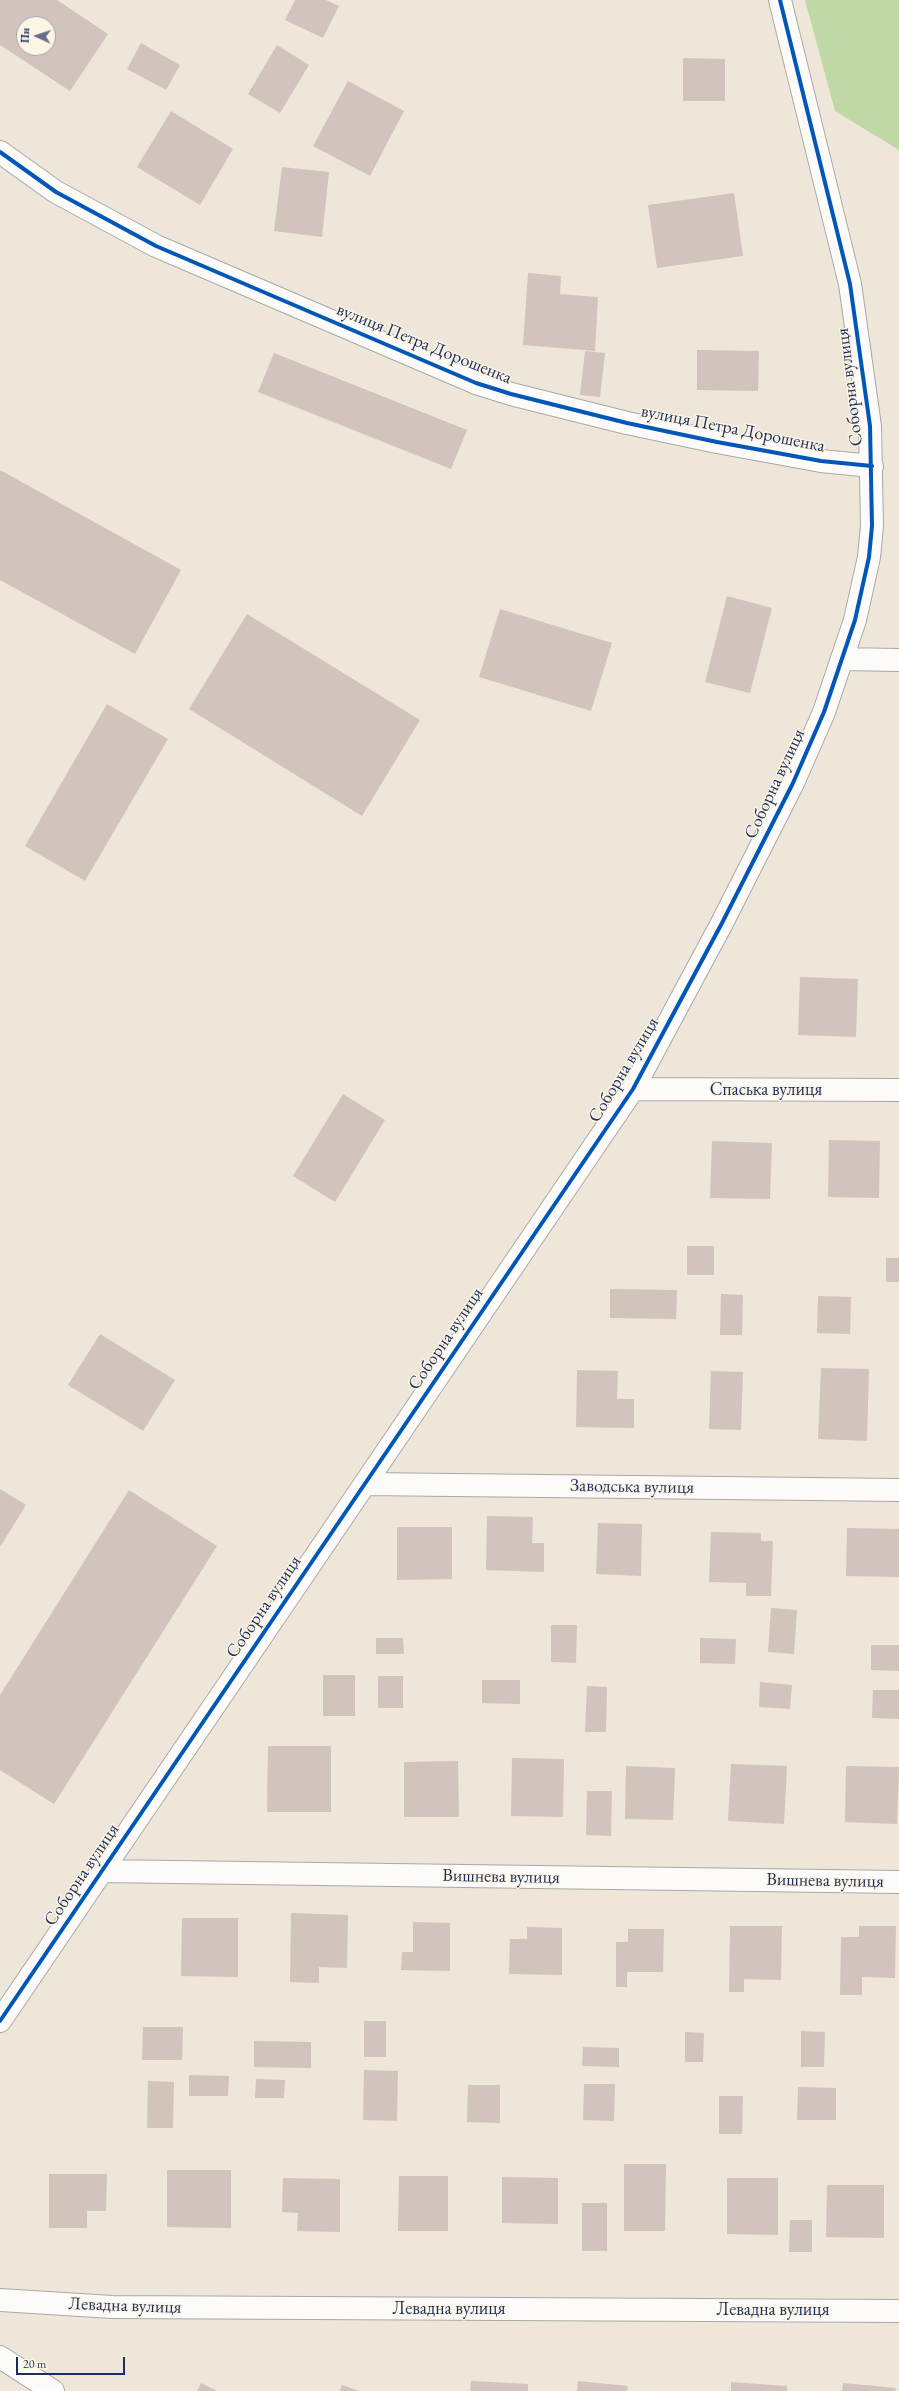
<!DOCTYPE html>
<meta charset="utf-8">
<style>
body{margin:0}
#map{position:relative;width:899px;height:2391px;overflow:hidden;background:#eee6d9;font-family:"EB Garamond",serif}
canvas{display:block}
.north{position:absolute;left:16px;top:16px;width:40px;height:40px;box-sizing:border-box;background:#fcf5e5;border:1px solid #a2a6af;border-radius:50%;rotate:273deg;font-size:11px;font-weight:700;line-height:16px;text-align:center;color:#1b2f5e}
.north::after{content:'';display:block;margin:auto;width:14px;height:18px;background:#656f89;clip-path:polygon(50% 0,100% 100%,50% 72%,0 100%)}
.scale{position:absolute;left:16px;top:2357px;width:109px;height:18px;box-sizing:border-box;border:2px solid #1b2f5e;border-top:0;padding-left:5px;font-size:12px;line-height:14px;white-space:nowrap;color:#1b2f5e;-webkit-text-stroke:3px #fcf5e5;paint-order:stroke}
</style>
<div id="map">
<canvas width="899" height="2391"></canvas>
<div class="north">Пн</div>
<div class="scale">20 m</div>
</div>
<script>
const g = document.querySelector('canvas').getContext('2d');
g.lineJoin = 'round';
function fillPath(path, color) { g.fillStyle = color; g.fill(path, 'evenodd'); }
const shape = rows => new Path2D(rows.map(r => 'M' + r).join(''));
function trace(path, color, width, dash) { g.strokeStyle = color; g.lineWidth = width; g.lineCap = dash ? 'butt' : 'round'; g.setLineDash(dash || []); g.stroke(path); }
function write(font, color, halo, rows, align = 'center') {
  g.font = font + ' "EB Garamond",serif'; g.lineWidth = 3; g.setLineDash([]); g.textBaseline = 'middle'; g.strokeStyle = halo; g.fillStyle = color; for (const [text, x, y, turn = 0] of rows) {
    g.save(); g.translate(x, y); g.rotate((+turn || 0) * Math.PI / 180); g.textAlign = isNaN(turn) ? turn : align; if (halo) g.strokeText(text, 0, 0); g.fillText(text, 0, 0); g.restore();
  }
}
fillPath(shape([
 [805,0,899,0,899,150,835,111]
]), '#c0d8a6');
fillPath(shape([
 [0,0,57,0,108,34,70,91,0,45],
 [24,24,48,24,48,48,24,48],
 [295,0,326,0,339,6,323,38,285,20],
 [141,43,180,65,166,90,127,69],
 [277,45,309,65,280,113,248,94],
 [683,58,725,59,725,101,683,101],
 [348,81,404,111,370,176,313,146],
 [171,111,233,149,200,205,137,167],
 [282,167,329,172,322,237,274,231],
 [734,193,743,256,657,268,648,205],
 [528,273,561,276,560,294,598,297,595,351,523,345],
 [697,350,759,351,758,391,697,390],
 [585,351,605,353,600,397,580,395],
 [274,353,467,430,451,469,258,392],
 [0,470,181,570,135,654,0,580],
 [727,596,772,608,750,693,705,682],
 [500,609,612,643,591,711,479,677],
 [247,614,420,720,362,816,189,709],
 [107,704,168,739,85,881,25,846],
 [800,977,858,979,856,1037,798,1035],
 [343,1094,385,1120,335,1202,293,1176],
 [829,1140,880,1141,879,1198,828,1197],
 [712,1141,772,1143,770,1199,710,1198],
 [687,1246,714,1246,714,1275,687,1275],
 [886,1258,899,1258,899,1282,886,1282],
 [610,1289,677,1290,676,1319,610,1318],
 [721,1294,743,1295,742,1335,720,1335],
 [818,1296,851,1297,850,1334,817,1333],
 [100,1334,175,1380,143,1431,68,1385],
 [821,1368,869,1369,867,1441,818,1439],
 [577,1370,618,1371,617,1399,634,1399,634,1428,576,1427],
 [711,1371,743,1372,741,1430,709,1429],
 [0,1489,26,1505,0,1547],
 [129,1490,217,1546,54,1804,0,1770,0,1695],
 [487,1516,533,1517,532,1543,544,1543,544,1572,486,1570],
 [598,1523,642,1524,641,1576,596,1574],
 [397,1527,452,1527,452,1579,397,1580],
 [847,1528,899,1529,899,1577,846,1576],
 [711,1532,761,1533,761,1541,773,1541,771,1596,746,1596,746,1583,709,1582],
 [771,1608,797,1610,794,1654,768,1652],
 [551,1625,577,1625,576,1663,551,1662],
 [376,1638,403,1638,404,1654,376,1654],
 [700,1638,736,1639,735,1664,700,1663],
 [871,1645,899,1645,899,1671,871,1670],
 [323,1675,355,1675,355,1716,323,1716],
 [378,1676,403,1676,403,1708,378,1708],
 [482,1680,520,1680,520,1704,482,1703],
 [760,1682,792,1685,790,1709,759,1707],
 [587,1686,607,1687,606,1732,585,1732],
 [873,1690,899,1690,899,1719,872,1718],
 [268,1746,331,1746,331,1812,267,1812],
 [512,1758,564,1759,563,1817,511,1816],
 [458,1761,459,1817,404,1817,404,1762],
 [731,1764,787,1766,784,1824,728,1821],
 [626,1766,675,1768,673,1820,625,1819],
 [846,1766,899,1767,897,1824,845,1822],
 [587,1791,612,1791,611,1836,586,1835],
 [291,1913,348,1915,347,1968,319,1967,319,1983,290,1982],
 [182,1918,238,1918,238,1977,181,1976],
 [413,1922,450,1923,450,1971,401,1970,402,1952,413,1952],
 [730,1926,782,1926,781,1980,744,1979,744,1992,729,1992],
 [859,1926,896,1926,895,1978,862,1977,862,1995,840,1995,841,1937,859,1937],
 [527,1927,562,1928,562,1975,509,1974,510,1939,527,1939],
 [628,1929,664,1929,663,1972,627,1972,627,1987,616,1987,616,1942,628,1942],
 [364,2021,386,2021,386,2057,364,2057],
 [143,2027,183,2027,182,2060,142,2060],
 [801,2031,825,2032,824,2067,801,2067],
 [685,2032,704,2033,703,2062,685,2062],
 [254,2041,311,2042,311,2068,254,2067],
 [583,2047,619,2048,619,2067,582,2066],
 [364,2070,398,2071,397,2121,363,2120],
 [189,2075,229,2076,228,2096,189,2096],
 [256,2079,285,2080,284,2098,255,2098],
 [148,2081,174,2082,173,2128,147,2128],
 [584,2084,615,2084,614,2121,583,2120],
 [468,2085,500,2085,500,2123,467,2122],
 [798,2087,836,2088,836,2120,797,2120],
 [719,2096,743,2096,742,2134,719,2134],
 [624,2164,666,2164,665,2231,624,2231],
 [167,2170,231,2170,231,2228,167,2227],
 [49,2174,107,2174,106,2211,87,2211,87,2228,49,2228],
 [399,2176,448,2176,448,2231,398,2231],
 [502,2177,558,2178,558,2224,502,2223],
 [283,2178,340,2179,340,2232,297,2231,298,2213,282,2212],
 [727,2178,778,2178,778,2235,727,2234],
 [827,2185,884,2185,884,2238,826,2237],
 [582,2203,607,2203,607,2251,582,2251],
 [790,2220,812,2220,812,2252,789,2252],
 [471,2381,528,2384,528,2391,470,2391],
 [578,2381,628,2386,627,2391,577,2391],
 [731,2382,787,2386,787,2391,731,2391],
 [201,2383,217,2391,197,2391],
 [843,2383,896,2388,895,2391,842,2391],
 [342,2385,359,2391,340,2391]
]), '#d2c3bc');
const street = shape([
 [0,152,56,192,156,246,476,383,511,394,627,423,717,442,821,461,872,466],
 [842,659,899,660],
 [633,1089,899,1090],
 [365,1484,899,1490],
 [102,1871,899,1882],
 [0,2021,633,1089,722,923,793,783,824,712,855,620,869,557,872,526,870,426,850,284,780,0],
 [0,2300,112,2307,899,2311],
 [0,2357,53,2391]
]);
trace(street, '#aaa8a6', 24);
trace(street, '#fcfbf9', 22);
trace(shape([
 [0,152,56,192,156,246,476,383,511,394,627,423,717,442,821,461,872,466],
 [0,2021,633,1089,722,923,793,783,824,712,855,620,869,557,872,526,870,426,850,284,780,0]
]), '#0057b8', 4);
write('18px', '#1b2f5e', '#fcf5e5', [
 ["вулиця Петра Дорошенка",424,344,22],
 ["Соборна вулиця",850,387,-97],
 ["вулиця Петра Дорошенка",733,429,11],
 ["Соборна вулиця",775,784,-65],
 ["Соборна вулиця",624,1070,-59],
 ["Спаська вулиця",766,1090],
 ["Соборна вулиця",446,1339,-56],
 ["Заводська вулиця",632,1487,1],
 ["Соборна вулиця",264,1607,-56],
 ["Соборна вулиця",82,1875,-56],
 ["Вишнева вулиця",501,1877,1],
 ["Вишнева вулиця",825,1881,1],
 ["Левадна вулиця",125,2306,2],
 ["Левадна вулиця",449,2309],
 ["Левадна вулиця",773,2310]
]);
</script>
